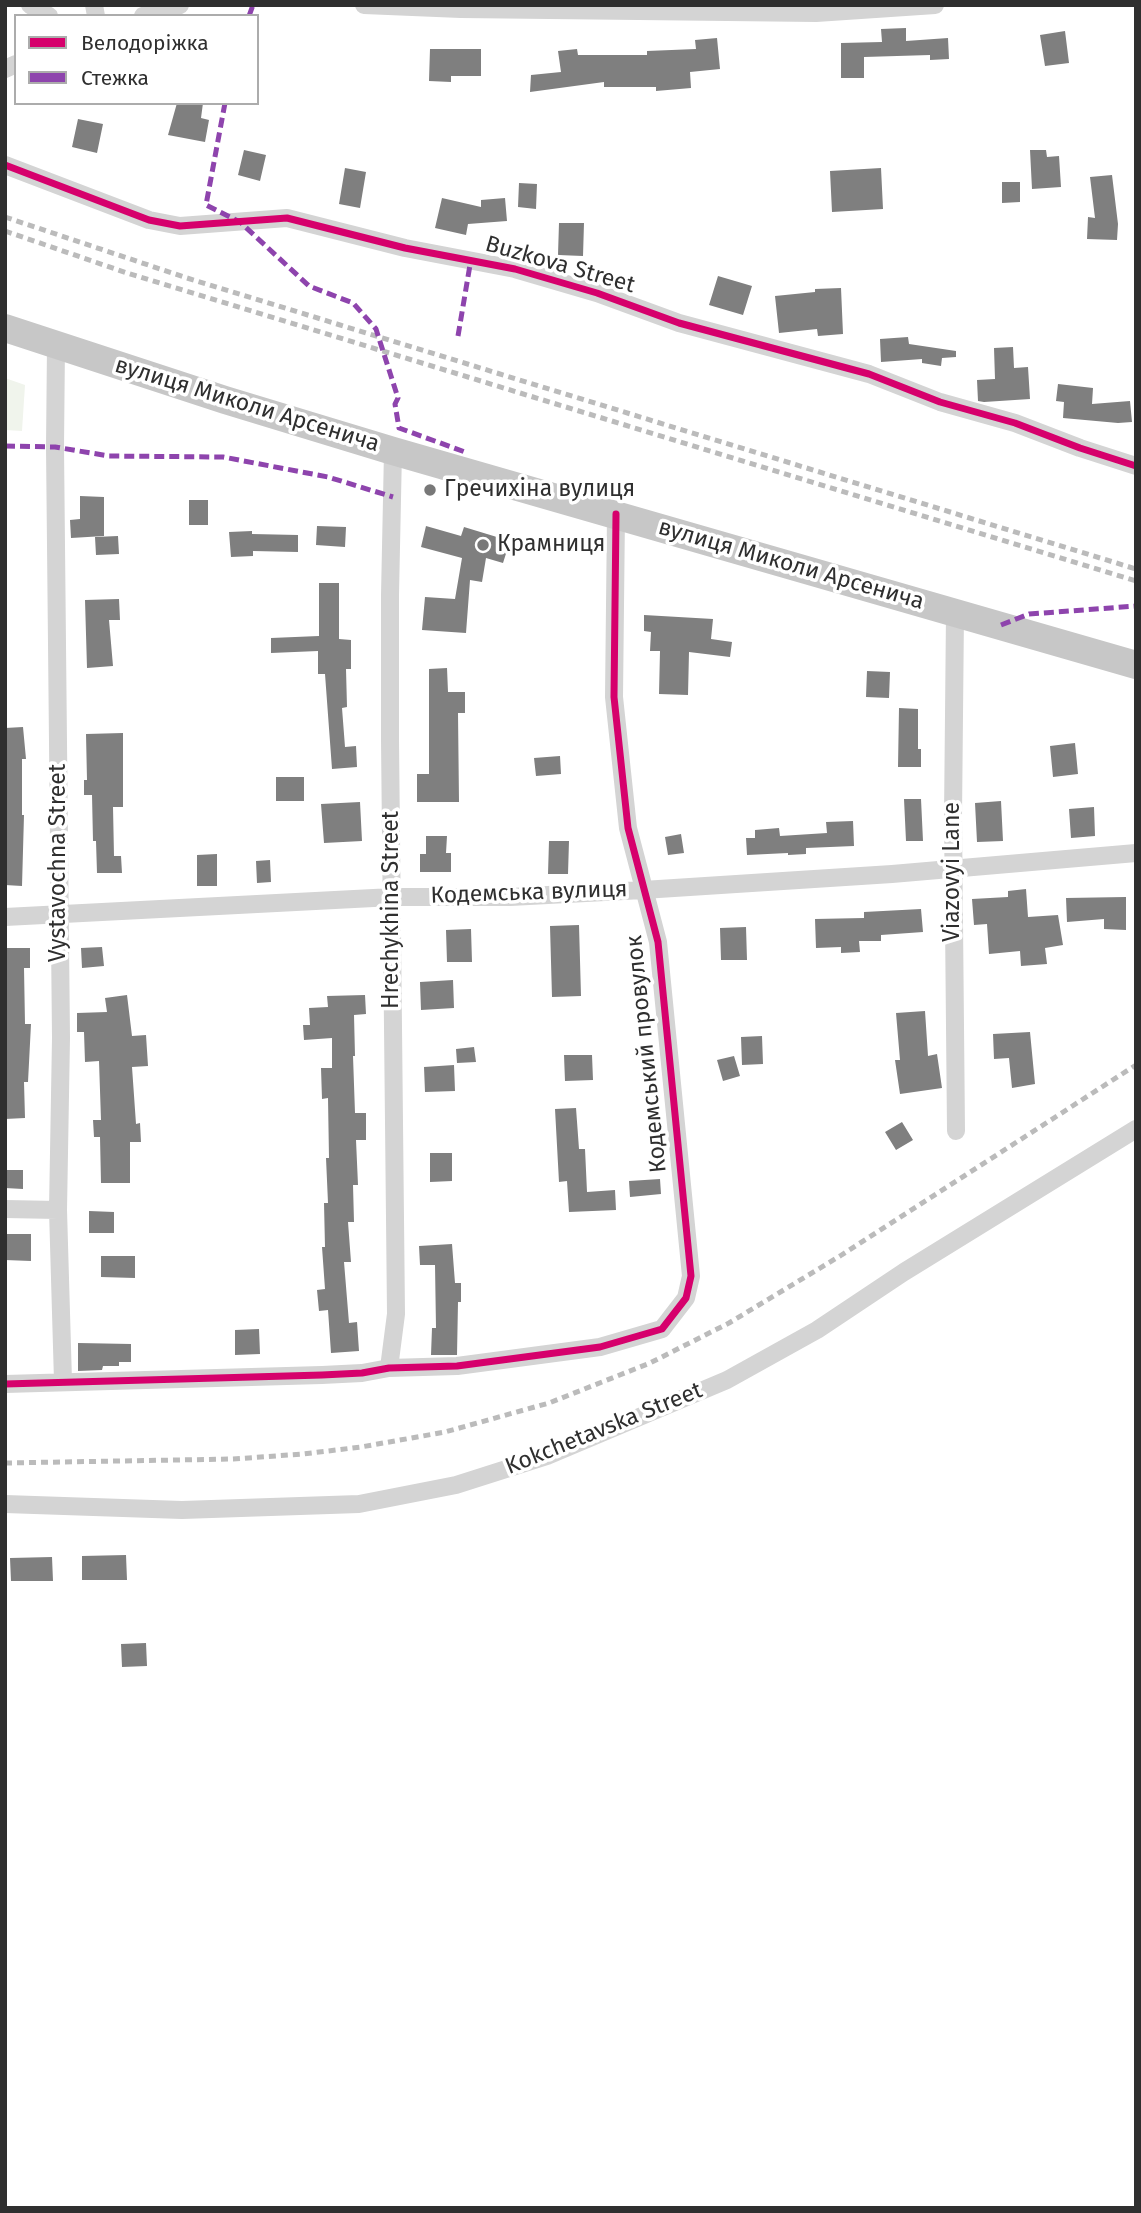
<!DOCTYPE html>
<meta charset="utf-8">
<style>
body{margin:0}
#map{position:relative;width:1141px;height:2213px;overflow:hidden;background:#fff;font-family:"Fira Sans",sans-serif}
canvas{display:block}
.frame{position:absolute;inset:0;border:7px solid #2f2f2f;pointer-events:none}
.legend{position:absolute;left:14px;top:14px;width:245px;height:91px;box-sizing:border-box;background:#fff;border:2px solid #acacac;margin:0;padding:9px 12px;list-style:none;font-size:21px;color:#2f2f2f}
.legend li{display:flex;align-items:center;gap:14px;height:35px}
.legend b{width:35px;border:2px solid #acacac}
</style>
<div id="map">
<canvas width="1141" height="2213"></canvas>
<div class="frame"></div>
<ul class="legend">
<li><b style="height:9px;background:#d6006c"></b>Велодоріжка</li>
<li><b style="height:9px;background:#8e44ad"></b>Стежка</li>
</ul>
</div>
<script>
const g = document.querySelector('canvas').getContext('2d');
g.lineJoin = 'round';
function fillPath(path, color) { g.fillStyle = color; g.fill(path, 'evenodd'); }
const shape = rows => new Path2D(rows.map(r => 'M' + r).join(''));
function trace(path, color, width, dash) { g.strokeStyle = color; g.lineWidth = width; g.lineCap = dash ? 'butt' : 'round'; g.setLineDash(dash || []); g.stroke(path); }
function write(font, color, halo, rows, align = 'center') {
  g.font = font + ' "Fira Sans",sans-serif'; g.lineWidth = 7; g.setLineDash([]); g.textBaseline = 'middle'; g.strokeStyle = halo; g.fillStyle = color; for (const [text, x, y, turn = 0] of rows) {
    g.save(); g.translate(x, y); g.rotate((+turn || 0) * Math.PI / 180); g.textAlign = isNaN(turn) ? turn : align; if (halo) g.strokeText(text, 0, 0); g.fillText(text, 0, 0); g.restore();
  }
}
fillPath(shape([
 [5,378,25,385,22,431,5,430]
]), '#f0f4ec');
fillPath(shape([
 [906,28,906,41,948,38,949,59,930,60,930,55,864,57,864,78,841,78,841,43,882,42,881,29],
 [1065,31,1069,63,1045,66,1040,35],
 [717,38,720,69,690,72,691,88,656,91,656,87,604,87,604,82,530,92,531,75,561,72,558,51,577,49,578,55,647,55,647,51,696,49,695,40],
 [430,49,481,49,481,76,451,76,451,82,429,81],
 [177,103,203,103,201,118,209,120,205,142,168,135],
 [78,119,103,124,97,153,72,147],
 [244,150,266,155,260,181,238,175],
 [1030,150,1046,150,1047,157,1059,156,1061,187,1032,189],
 [345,168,366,172,360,208,339,204],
 [881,168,883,209,832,212,830,171],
 [1112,175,1118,224,1117,240,1087,239,1088,217,1095,218,1090,177],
 [1002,182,1020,182,1020,202,1002,203],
 [519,183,537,184,536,209,518,207],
 [442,198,481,207,481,200,505,198,507,221,468,224,466,235,435,228],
 [559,223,584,223,583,256,558,255],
 [718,276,752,286,743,315,709,305],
 [841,288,843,334,818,336,817,329,779,333,775,296,815,292,815,289],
 [908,337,909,344,956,351,956,357,942,358,941,366,922,363,922,359,881,362,880,339],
 [1013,347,1014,368,1028,367,1030,399,984,402,978,401,977,380,995,379,994,348],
 [1058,384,1093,388,1092,404,1130,401,1132,422,1118,423,1063,418,1064,402,1056,401],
 [80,496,104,497,104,536,71,538,70,520,80,519],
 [189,500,208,500,208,525,189,525],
 [317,526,346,527,345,547,316,545],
 [426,526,461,536,464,527,510,541,503,563,486,558,482,582,470,580,466,633,422,630,425,597,455,599,462,558,421,547],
 [252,531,252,534,298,535,298,552,253,551,253,556,231,557,229,532],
 [118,536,119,554,96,555,95,537],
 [319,583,339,583,339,639,351,640,351,669,346,669,347,707,342,708,345,747,356,746,357,767,332,769,325,674,318,674,318,651,271,653,271,638,319,636],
 [119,599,120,620,109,620,113,666,87,668,85,600],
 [644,615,713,619,711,639,732,642,730,657,689,652,688,695,659,694,660,651,650,651,651,632,644,631],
 [447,668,448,692,465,692,465,713,458,713,459,802,417,802,417,774,429,774,429,669],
 [867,671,890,672,889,698,866,697],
 [899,708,918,709,918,749,921,749,921,767,898,767],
 [23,727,26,759,22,759,22,815,24,815,22,886,5,885,5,728],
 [123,733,123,807,113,807,114,856,121,856,122,873,97,873,96,841,93,841,92,795,84,795,84,780,87,780,86,734],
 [1075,743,1078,774,1053,777,1050,746],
 [560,756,561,774,536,776,534,758],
 [276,777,304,777,304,801,276,801],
 [904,799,921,799,923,841,906,841],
 [1001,801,1003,841,977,842,975,803],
 [360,802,362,841,324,843,321,804],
 [1094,807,1095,836,1071,838,1069,809],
 [853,821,854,846,806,848,806,854,788,855,788,853,747,855,746,838,755,838,755,830,779,828,780,836,827,833,826,822],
 [681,834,684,853,668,855,665,837],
 [426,836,447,836,446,853,451,853,451,872,420,872,420,854,426,854],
 [549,841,569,841,568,874,548,874],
 [217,854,217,886,197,886,197,855],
 [270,860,271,882,257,883,256,861],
 [1026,889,1028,917,1058,915,1063,945,1045,948,1047,964,1021,966,1020,951,989,954,987,924,974,925,972,899,1008,897,1008,891],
 [1126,897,1126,930,1104,929,1104,919,1067,922,1066,898],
 [921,909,923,932,881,935,881,941,859,941,860,952,841,953,841,947,816,948,815,919,864,918,864,912],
 [579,925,581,996,552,997,550,926],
 [746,927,747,960,721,960,720,928],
 [471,929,472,962,447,962,446,930],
 [102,947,104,966,82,968,81,948],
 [5,948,30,948,30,968,24,968,25,1024,31,1024,28,1082,24,1082,25,1118,5,1119],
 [453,980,454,1008,421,1010,420,982],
 [127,995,132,1036,146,1035,148,1066,132,1067,136,1124,140,1123,141,1142,130,1142,130,1183,101,1183,100,1137,94,1137,93,1120,101,1120,99,1061,85,1062,84,1032,77,1032,77,1013,107,1012,105,998],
 [365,995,366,1014,354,1015,355,1056,353,1056,355,1113,366,1113,366,1140,356,1140,358,1185,353,1185,354,1222,348,1222,351,1262,344,1262,349,1323,357,1322,359,1351,331,1353,328,1310,319,1311,317,1290,325,1289,322,1247,325,1247,324,1203,328,1203,326,1158,329,1158,328,1098,322,1099,321,1068,332,1068,332,1038,304,1040,303,1025,310,1025,309,1008,328,1007,327,996],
 [925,1011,928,1056,937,1054,942,1088,900,1094,895,1060,900,1060,896,1013],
 [1030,1032,1035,1084,1012,1088,1009,1058,994,1059,993,1034],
 [762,1036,763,1064,742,1065,741,1037],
 [474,1047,476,1062,457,1063,456,1049],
 [564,1055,592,1055,593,1080,565,1081],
 [734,1056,740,1076,723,1081,717,1060],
 [454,1065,455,1091,425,1092,424,1067],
 [576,1108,579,1149,585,1149,587,1192,615,1190,616,1210,569,1212,567,1181,559,1182,555,1109],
 [902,1122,913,1140,896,1150,885,1132],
 [430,1153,452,1153,452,1181,430,1182],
 [5,1170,23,1170,23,1189,5,1188],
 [660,1179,661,1194,630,1197,629,1181],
 [89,1211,114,1212,114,1233,89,1233],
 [5,1234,31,1234,31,1261,5,1260],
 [452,1244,455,1283,461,1283,461,1302,458,1302,457,1355,431,1355,432,1328,436,1328,435,1265,420,1265,419,1246],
 [101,1256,135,1256,135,1278,101,1277],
 [259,1329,260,1354,235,1355,235,1330],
 [78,1343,131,1344,131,1362,119,1362,119,1366,103,1366,102,1370,78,1371],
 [126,1555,127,1580,82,1580,82,1556],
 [52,1557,53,1581,11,1581,10,1558],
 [146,1643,147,1666,122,1667,121,1644]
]), '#7f7f7f');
trace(shape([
 [30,5,49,16],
 [94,5,96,16],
 [364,5,461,9,816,13,935,5],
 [143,16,180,5],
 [5,69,16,64],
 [5,165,149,220,180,226,287,218,405,248,515,269,597,293,679,323,869,374,940,402,1015,423,1080,448,1136,466],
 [56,345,55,447,61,1038,58,1210,63,1381],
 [955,613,953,817,956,1131],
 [5,917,393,897,510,897,643,890,892,874,1136,853],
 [5,1209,58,1210],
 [389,1368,396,1314,390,740,390,595,393,451],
 [5,1384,322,1375,362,1373,389,1368,457,1366,600,1347,662,1329,686,1298,691,1276,658,942,628,828,614,697,616,514],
 [5,1504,182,1510,359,1504,456,1485,547,1456,727,1380,817,1330,904,1272,1136,1129]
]), '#d4d4d4', 18);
trace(shape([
 [5,328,225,400,393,451,1136,665]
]), '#c7c7c7', 28);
trace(shape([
 [5,217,187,278,1136,569],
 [5,231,127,273,1136,581],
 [5,1463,233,1459,303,1454,361,1447,445,1432,549,1403,650,1363,729,1323,840,1256,1136,1065]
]), '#bbb', 5, [7, 5]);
trace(shape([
 [249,16,253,5],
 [225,103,206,205,240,222,309,286,353,303,376,329,398,398,395,404,399,428,465,452],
 [458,336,471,259],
 [5,446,55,447,109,456,223,457,328,477,393,497],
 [1001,625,1029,614,1136,606]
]), '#8e44ad', 5, [10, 5]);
trace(shape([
 [5,165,149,220,180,226,287,218,405,248,515,269,597,293,679,323,869,374,940,402,1015,423,1080,448,1136,466],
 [5,1384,322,1375,362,1373,389,1368,457,1366,600,1347,662,1329,686,1298,691,1276,658,942,628,828,614,697,616,514]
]), '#d6006c', 7);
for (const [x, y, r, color] of [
 [430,490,7,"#787878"],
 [483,545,7,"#787878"]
]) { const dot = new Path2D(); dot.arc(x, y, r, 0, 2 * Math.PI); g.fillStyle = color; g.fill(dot); trace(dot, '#fff', 2.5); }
write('23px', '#2f2f2f', '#fff', [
 ["Buzkova Street",560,265,16],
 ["вулиця Миколи Арсенича",247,405,17],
 ["вулиця Миколи Арсенича",791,565,16],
 ["Vystavochna Street",59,863,-90],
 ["Viazovyi Lane",953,872,-90],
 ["Кодемська вулиця",529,893,-2],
 ["Hrechykhina Street",392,910,-90],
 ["Кодемський провулок",647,1054,-96],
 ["Kokchetavska Street",604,1429,-22]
]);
write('23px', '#2f2f2f', '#fff', [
 ["Гречихіна вулиця",444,490],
 ["Крамниця",497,545]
], 'left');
</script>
